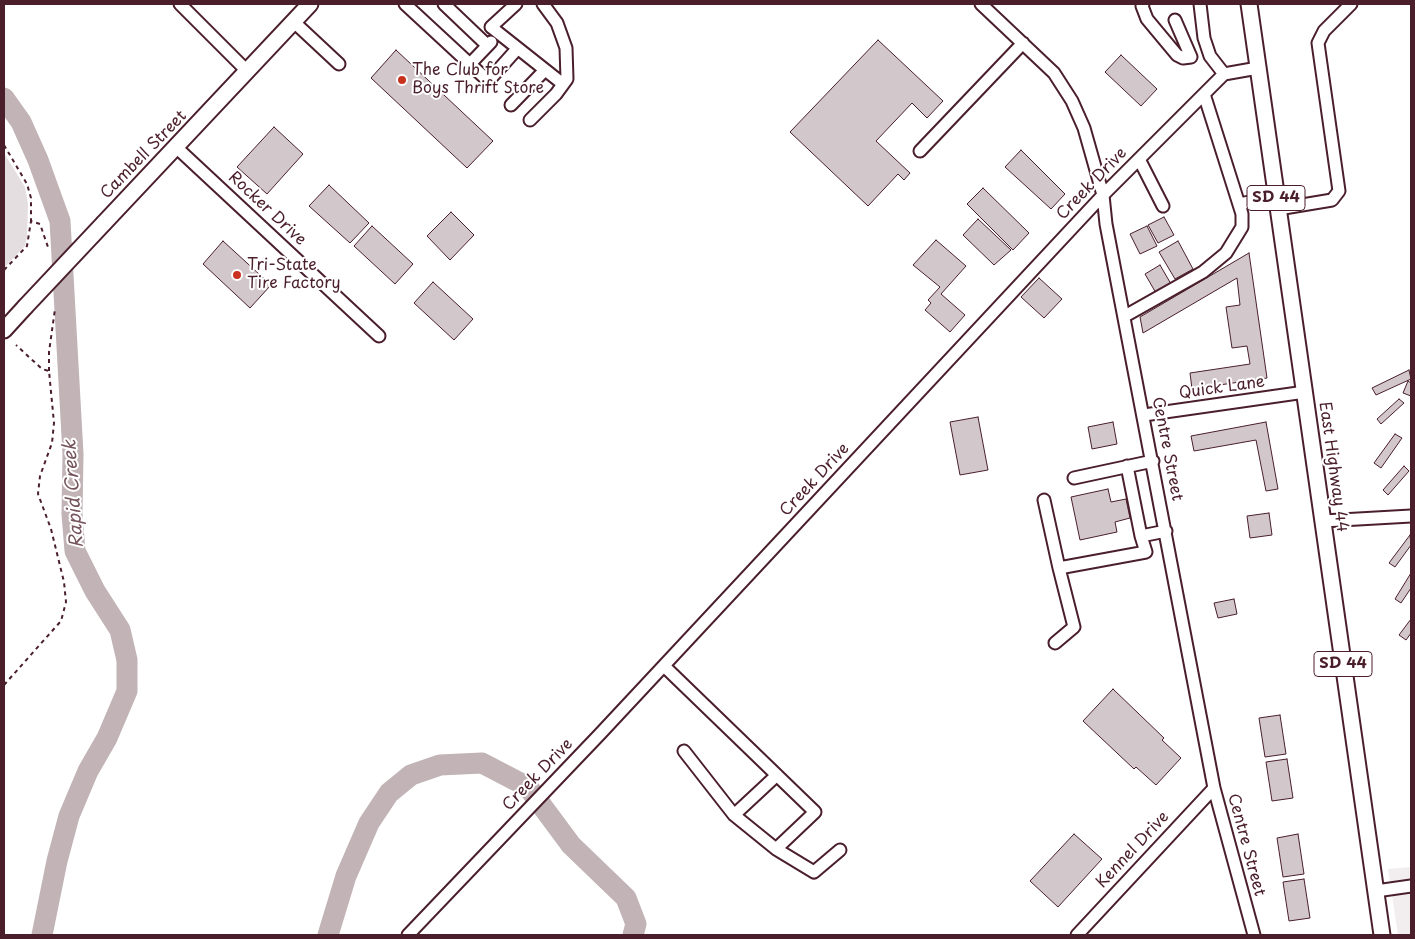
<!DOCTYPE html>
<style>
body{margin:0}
#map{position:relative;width:1415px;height:939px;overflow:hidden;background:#fff;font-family:"Playpen Sans",sans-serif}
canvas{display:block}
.frame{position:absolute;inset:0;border:5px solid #4a1f2b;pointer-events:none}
</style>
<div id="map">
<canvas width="1415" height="939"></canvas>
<div class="frame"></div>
</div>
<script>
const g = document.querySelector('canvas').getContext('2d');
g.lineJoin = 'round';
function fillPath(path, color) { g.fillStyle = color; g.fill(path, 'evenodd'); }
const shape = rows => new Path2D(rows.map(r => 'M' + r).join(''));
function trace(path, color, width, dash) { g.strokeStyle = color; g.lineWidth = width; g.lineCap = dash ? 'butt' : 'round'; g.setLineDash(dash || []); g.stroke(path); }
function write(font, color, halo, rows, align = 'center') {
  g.font = font + ' "Playpen Sans",sans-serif'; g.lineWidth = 4; g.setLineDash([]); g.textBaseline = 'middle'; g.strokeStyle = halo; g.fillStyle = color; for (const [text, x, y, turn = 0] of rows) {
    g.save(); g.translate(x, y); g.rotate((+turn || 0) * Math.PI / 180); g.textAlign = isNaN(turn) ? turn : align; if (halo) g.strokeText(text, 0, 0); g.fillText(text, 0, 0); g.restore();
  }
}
fillPath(shape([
 [1411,867,1411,935,1398,935,1388,869]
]), '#f2eeef');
fillPath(shape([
 [4,153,25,187,28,204,27,238,25,246,4,268]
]), '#e5dee0');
trace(shape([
 [4,98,21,122,38,160,60,221,73,454,72,514,75,551,95,591,120,630,127,660,127,691,107,738,88,771,69,816,57,861,42,935],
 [328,935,346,876,369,823,389,793,411,775,440,765,482,763,528,787,571,845,626,898,636,924,633,935]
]), '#c1b3b6', 21);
const building = shape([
 [878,40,943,101,927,118,912,103,876,141,910,173,904,180,898,174,868,206,790,132,878,40],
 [396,50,493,141,467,168,371,78,396,50],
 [1121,55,1157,89,1141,106,1105,72,1121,55],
 [274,127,303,154,267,194,237,167,274,127],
 [1021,150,1065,194,1051,209,1005,167,1021,150],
 [329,185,369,223,350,243,309,206,329,185],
 [983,188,1029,233,1013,250,967,204,983,188],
 [451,212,474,235,450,260,427,236,451,212],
 [1164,217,1174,235,1158,243,1148,225,1164,217],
 [978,219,1011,250,994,265,963,235,978,219],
 [372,226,413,264,395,284,354,246,372,226],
 [1147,226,1157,246,1140,254,1130,234,1147,226],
 [936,240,966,266,941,294,965,315,950,332,925,310,931,303,928,300,940,287,913,265,936,240],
 [223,241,271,285,250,308,203,264,223,241],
 [1178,241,1193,269,1175,279,1159,252,1178,241],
 [1249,253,1267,378,1192,389,1190,373,1250,364,1247,346,1232,348,1226,307,1240,305,1237,278,1143,333,1140,317,1249,253],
 [1160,265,1171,284,1156,293,1145,274,1160,265],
 [1039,278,1062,299,1044,318,1021,297,1039,278],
 [433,282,473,319,454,340,414,303,433,282],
 [1409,370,1411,379,1376,395,1372,388,1409,370],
 [1408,381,1411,383,1411,396,1403,393,1408,381],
 [1399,399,1404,403,1381,424,1377,419,1399,399],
 [978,417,988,470,960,475,950,422,978,417],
 [1113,422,1117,444,1092,449,1088,427,1113,422],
 [1266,422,1278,489,1266,491,1256,440,1194,451,1191,436,1266,422],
 [1395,434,1402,438,1381,468,1374,463,1395,434],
 [1404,466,1409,471,1388,495,1383,490,1404,466],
 [1108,489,1111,502,1126,499,1130,518,1115,522,1117,532,1080,540,1071,497,1108,489],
 [1269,513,1272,535,1250,538,1247,516,1269,513],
 [1410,535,1411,545,1395,567,1389,563,1410,535],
 [1411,573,1411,588,1401,603,1395,599,1411,573],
 [1234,599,1237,614,1218,618,1214,603,1234,599],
 [1411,619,1411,633,1406,640,1399,635,1411,619],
 [1113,689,1164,738,1162,740,1181,758,1156,785,1136,767,1134,769,1083,721,1113,689],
 [1280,715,1286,754,1265,757,1259,718,1280,715],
 [1287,759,1293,798,1272,801,1266,762,1287,759],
 [1074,834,1102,859,1058,907,1030,881,1074,834],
 [1298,834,1304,874,1283,877,1277,838,1298,834],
 [1304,879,1310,918,1289,921,1283,882,1304,879]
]);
fillPath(building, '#d2c7cb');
trace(building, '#4a1f2b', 1);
const minor = shape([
 [180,4,248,72],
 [405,4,485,78,491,78,517,49],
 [444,4,487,45],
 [516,4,491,27,563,84],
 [981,4,1054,73,1072,101,1084,128,1103,195,1106,224,1214,788,1254,935],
 [1143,4,1142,6,1147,19,1177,55,1183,58,1191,57,1175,20],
 [1200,4,1204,38,1210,56,1224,74],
 [294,22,339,64],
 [470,64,491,42],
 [511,105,545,70],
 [530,120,556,94,567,79,566,48,557,23,543,4],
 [176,147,379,336],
 [920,151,1023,43],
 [1139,159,1163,206],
 [1239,204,1276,197],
 [1278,209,1332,200,1339,191,1318,43,1324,31,1351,4],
 [1125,316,1203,272,1226,253,1242,227,1242,214,1204,94],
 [1144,415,1305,392],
 [1127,466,1141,536,1166,531],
 [1074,478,1153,461],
 [1044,500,1059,568,1146,552,1141,536],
 [1323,521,1411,516],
 [1055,643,1074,627,1059,568],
 [664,666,815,812,776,849],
 [684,751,734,815,776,849,814,872,840,850],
 [734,815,777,775],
 [1376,891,1411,886],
 [408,935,600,734,1103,195,1224,74,1258,68],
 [1077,935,1214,788]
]);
const major = shape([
 [1249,4,1382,935],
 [104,223,310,4],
 [4,330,25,307]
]);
trace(minor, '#4a1f2b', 15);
trace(major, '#4a1f2b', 19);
trace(shape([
 [4,145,27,184,31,198,31,221],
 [4,270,27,246,31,221,40,224,49,250],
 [49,371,49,352,55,309],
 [4,685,61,621,66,602,64,582,51,529,38,494,40,476,52,443,54,423,49,371,42,369,16,345]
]), '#4a1f2b', 2, [4, 4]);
trace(minor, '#fff', 11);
trace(major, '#fff', 15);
const majorBridge = shape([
 [25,307,104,223]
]);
trace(majorBridge, '#4a1f2b', 19, []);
trace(majorBridge, '#fff', 15);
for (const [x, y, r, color] of [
 [402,80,5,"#c8321e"],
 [237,275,5,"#c8321e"]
]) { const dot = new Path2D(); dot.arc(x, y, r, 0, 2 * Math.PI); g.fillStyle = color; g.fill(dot); trace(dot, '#fff', 2); }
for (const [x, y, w] of [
 [1276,198,58],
 [1343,664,58]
]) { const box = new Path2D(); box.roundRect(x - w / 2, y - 12.5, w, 25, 4); g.fillStyle = '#fff'; g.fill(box); trace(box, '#4a1f2b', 1); }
write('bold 15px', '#4a1f2b', null, [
 ["SD 44",1276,198],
 ["SD 44",1343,664]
]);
write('16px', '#4a1f2b', '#fff', [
 ["The Club for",412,71],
 ["Boys Thrift Store",412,89],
 ["Tri-State",247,266],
 ["Tire Factory",247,284]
], 'left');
write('16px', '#4a1f2b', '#fff', [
 ["Cambell Street",144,155,-46],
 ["Creek Drive",1092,184,-46],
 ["Rocker Drive",267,209,43],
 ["Quick Lane",1222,388,-8],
 ["Centre Street",1167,449,79],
 ["East Highway 44",1333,467,82],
 ["Creek Drive",815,480,-47],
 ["Creek Drive",538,775,-46],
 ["Centre Street",1246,845,75],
 ["Kennel Drive",1133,850,-47]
]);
write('italic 18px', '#74535c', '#fff', [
 ["Rapid Creek",74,494,-94]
]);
</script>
